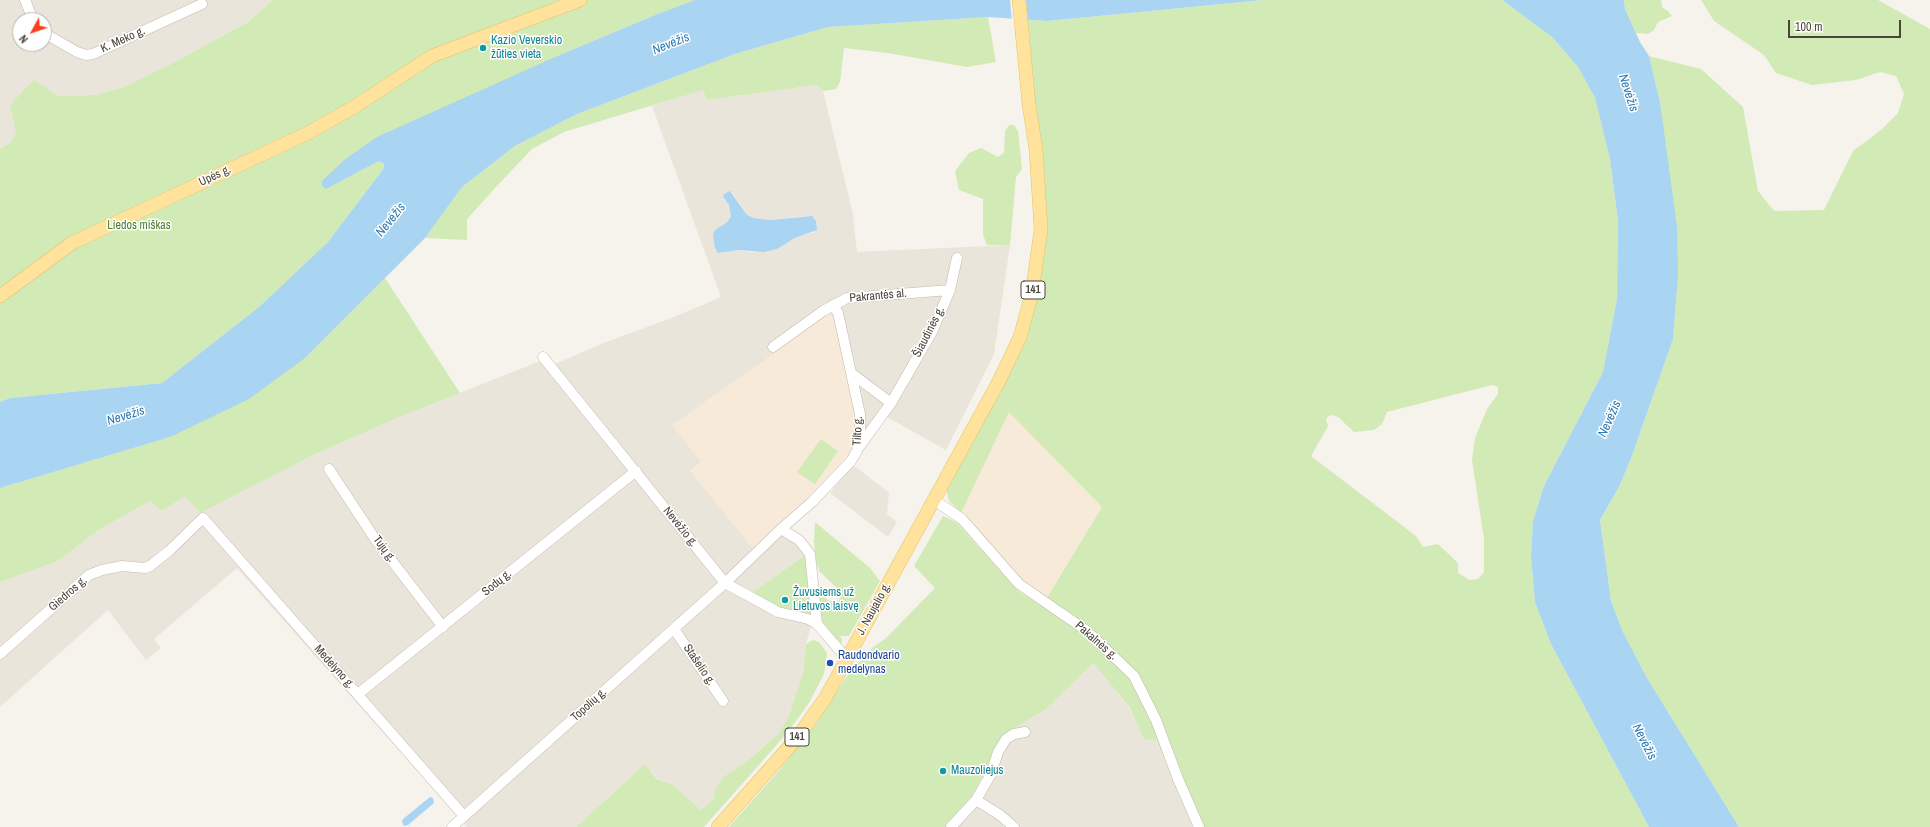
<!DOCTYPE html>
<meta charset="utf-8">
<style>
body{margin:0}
#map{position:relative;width:1930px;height:827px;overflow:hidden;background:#f6f3ec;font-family:"Archivo Narrow",sans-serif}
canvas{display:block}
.north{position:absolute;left:12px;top:12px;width:40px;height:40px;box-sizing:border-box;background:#fff;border:1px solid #b7b4b0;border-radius:50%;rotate:230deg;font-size:11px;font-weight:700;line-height:16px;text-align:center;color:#4b4439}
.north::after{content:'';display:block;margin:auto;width:14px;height:18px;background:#fc3f1d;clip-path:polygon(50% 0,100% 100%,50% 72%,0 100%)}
.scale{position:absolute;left:1788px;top:20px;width:113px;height:18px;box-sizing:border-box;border:2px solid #4b4439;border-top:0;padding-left:5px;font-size:12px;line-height:14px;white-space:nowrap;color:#4b4439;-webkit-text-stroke:3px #fff;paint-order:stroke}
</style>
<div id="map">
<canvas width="1930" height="827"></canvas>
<div class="north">N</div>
<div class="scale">100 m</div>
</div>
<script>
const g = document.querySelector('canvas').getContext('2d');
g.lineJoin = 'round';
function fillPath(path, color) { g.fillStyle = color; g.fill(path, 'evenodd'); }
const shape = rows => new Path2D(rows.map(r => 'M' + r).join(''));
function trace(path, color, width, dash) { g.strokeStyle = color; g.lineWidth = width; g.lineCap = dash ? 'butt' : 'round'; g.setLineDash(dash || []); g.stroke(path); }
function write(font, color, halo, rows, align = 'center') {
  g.font = font + ' "Archivo Narrow",sans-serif'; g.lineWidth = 3; g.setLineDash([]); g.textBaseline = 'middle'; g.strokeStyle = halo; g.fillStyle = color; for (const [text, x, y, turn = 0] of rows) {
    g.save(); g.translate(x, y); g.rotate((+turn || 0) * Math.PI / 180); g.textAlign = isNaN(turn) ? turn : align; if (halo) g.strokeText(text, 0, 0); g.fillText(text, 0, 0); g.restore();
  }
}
fillPath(shape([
 [0,0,273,0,248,22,169,65,124,87,95,95,58,96,11,105,16,133,11,142,0,149],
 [20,20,44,20,44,44,20,44],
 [816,85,823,91,853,214,857,252,1010,245,994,354,946,450,887,417,870,436,855,430,826,314,771,356,705,402,701,462,690,471,774,531,786,535,800,546,806,555,750,594,814,615,806,644,803,673,789,716,779,733,745,763,723,777,715,790,714,799,701,810,673,785,658,779,645,764,576,827,467,827,237,568,154,639,161,648,146,660,108,610,0,707,0,582,58,561,100,529,150,501,161,511,185,495,199,512,313,455,404,415,548,358,555,364,601,344,674,317,721,297,652,106,703,89,707,100],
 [732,192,747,215,754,218,771,220,806,216,814,232,795,238,777,249,751,252,739,250,719,253,715,230,727,222,731,217,729,205,723,197],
 [852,464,889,493,887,514,897,522,888,537,830,493],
 [1093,663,1130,709,1144,740,1156,739,1193,827,947,827,971,798,1002,736,1046,709]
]), '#eae5da');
fillPath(shape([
 [826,314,833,316,857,416,854,443,849,454,785,522,753,549,690,471,701,462,672,425,771,356],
 [1009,411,1102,507,1042,606,1018,591,956,522]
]), '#f7ead8');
fillPath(shape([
 [273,0,695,0,655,15,555,57,326,189,379,161,384,164,384,168,328,242,259,307,162,383,10,398,0,402,0,149,11,142,16,133,10,105,34,80,58,96,95,95,124,87,169,65,248,22],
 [1263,0,1502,0,1552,37,1578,67,1595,98,1610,159,1618,221,1617,299,1603,372,1544,486,1533,521,1531,557,1535,602,1551,644,1649,827,1193,827,1156,739,1144,740,1130,708,1093,663,1046,709,1002,736,971,798,947,827,729,827,776,774,815,725,847,676,872,648,886,638,935,588,914,566,943,516,956,522,1018,591,1042,606,1102,507,1009,412,961,513,949,501,947,493,947,487,1008,377,1046,223,1044,174,1029,57,1031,57,1028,20,1047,21],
 [1492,385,1498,387,1498,394,1487,409,1475,438,1472,460,1484,539,1484,572,1478,579,1469,580,1458,573,1458,563,1438,544,1423,547,1416,536,1311,456,1328,426,1326,419,1329,416,1333,415,1338,417,1354,432,1374,430,1382,424,1387,412],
 [1624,0,1661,0,1662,7,1668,11,1672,16,1658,22,1654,30,1648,34,1636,33,1625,9],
 [1701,0,1878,0,1930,29,1930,827,1739,827,1647,678,1623,632,1611,601,1600,520,1620,485,1633,453,1673,339,1678,276,1660,102,1649,56,1701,69,1743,107,1758,191,1774,211,1824,210,1853,151,1881,130,1898,113,1904,94,1896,76,1880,72,1856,80,1812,85,1776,73,1764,55,1714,21],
 [988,17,996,62,967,67,888,53,844,48,840,82,836,89,823,91,816,85,707,100,703,90,564,132,532,149,495,188,467,219,467,240,425,238,462,187,515,146,577,114,735,54,828,27],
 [1009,125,1014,125,1018,131,1022,169,1016,177,1010,245,987,245,983,235,983,199,959,190,955,171,969,153,981,148,998,157,1004,153,1005,131],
 [385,278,460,393,404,415,313,455,200,513,185,496,161,511,150,501,100,529,58,561,0,582,0,488,170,437,305,358],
 [821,439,838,451,815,484,797,472],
 [815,522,870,568,880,581,849,636,839,636,842,639,842,643,837,642,827,631,821,619,817,591,829,601,838,601,842,595,838,589,819,571,816,561,814,541],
 [806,555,814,615,785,611,750,594],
 [813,640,819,642,827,653,824,674,809,703,787,733,704,827,576,827,645,764,657,779,673,785,701,810,714,799,715,790,723,777,745,763,779,733,789,716,803,673,806,644]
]), '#d2eab5');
fillPath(shape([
 [695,0,1263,0,1047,21,988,17,828,27,735,54,577,114,515,146,462,187,425,238,305,358,249,399,170,437,0,488,0,402,10,398,162,383,259,307,328,242,384,168,384,164,379,161,326,189,322,186,322,181,344,160,377,137,555,57,655,15],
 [1502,0,1624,0,1625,9,1640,42,1649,56,1660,102,1677,227,1678,276,1673,339,1633,453,1620,485,1600,520,1611,601,1623,632,1647,678,1739,827,1649,827,1551,644,1535,602,1531,557,1533,521,1544,486,1603,372,1617,299,1618,221,1610,159,1595,98,1578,67,1552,37],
 [730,191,747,215,754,218,771,220,812,216,816,221,817,230,795,238,777,249,764,252,739,250,718,253,715,248,713,234,715,230,727,222,731,217,729,205,723,197,724,194],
 [430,797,433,798,434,803,408,825,404,826,402,822,403,819]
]), '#a9d4f2');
fillPath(shape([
 [1010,0,1026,0,1028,22,1012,21]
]), '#f6f3ec');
const minor = shape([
 [25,0,33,20],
 [44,33,77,52,86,55,93,54,202,4],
 [773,347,823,311,847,298,950,290],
 [543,357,725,583,778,612,808,619,817,624,847,659],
 [851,373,891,403],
 [859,447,891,403,932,332,950,290,957,258],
 [329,469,375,539,443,627],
 [934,500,962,519,1019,584,1087,631,1134,676,1156,720,1178,779,1199,827],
 [781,529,799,540,810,554,817,624],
 [674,629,723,701],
 [0,654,89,575,102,570,122,566,145,568,150,566,169,551,203,518,464,816],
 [358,694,636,471],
 [976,800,1000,815,1014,827],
 [452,827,725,583,781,529,812,502,851,461,857,451,860,437,860,414,838,313,833,305],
 [951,827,976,800,991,774,998,752,1006,739,1014,734,1025,732]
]);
const major = shape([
 [0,296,72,243,308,133,354,107,432,56,580,0],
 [718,827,797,738,826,697,999,381,1020,337,1032,293,1041,229,1036,150,1029,105,1019,0]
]);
trace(minor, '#c2bbae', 11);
trace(major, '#e6c16a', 14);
trace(minor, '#fff', 10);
trace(major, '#ffe39c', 13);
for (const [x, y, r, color] of [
 [483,48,4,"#0f9aa8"],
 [785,600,4,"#0f9aa8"],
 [830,663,4,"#1a4fb4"],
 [943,771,4,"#0f9aa8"]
]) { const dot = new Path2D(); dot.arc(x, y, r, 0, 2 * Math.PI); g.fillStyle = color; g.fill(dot); trace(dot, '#fff', 1.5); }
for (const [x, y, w] of [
 [1033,290,24],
 [797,737,24]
]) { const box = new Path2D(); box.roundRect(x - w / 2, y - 9, w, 18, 3); g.fillStyle = '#fff'; g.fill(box); trace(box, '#4b4439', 1); }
write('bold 11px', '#4b4439', null, [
 ["141",1033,290],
 ["141",797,737]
]);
write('12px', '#4b4439', '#fff', [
 ["K. Meko g.",123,40,-24],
 ["Upės g.",215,176,-25],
 ["Pakrantės al.",878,296,-5],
 ["Šiaudinės g.",929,332,-63],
 ["Tilto g.",858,431,-87],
 ["Nevėžio g.",680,527,51],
 ["Tujų g.",384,549,53],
 ["Sodų g.",497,583,-39],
 ["Giedros g.",68,594,-41],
 ["J. Naujalio g.",874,609,-61],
 ["Pakalnės g.",1096,641,41],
 ["Stašelio g.",699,665,56],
 ["Medelyno g.",334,667,48],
 ["Topolių g.",589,705,-42]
]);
write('12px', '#0d838f', '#fff', [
 ["Kazio Veverskio",491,41],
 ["žūties vieta",491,55],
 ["Žuvusiems už",793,593],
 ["Lietuvos laisvę",793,607],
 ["Mauzoliejus",951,771]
], 'left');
write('12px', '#4a7f2a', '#fff', [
 ["Liedos miškas",139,226]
]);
write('12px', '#164399', '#fff', [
 ["Raudondvario",838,656],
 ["medelynas",838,670]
], 'left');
write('italic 13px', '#2e7ab2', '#fff', [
 ["Nevėžis",671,44,-22],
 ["Nevėžis",1628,93,72],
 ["Nevėžis",391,220,-51],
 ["Nevėžis",126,416,-17],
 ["Nevėžis",1610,419,-66],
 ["Nevėžis",1644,742,63]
]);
</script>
